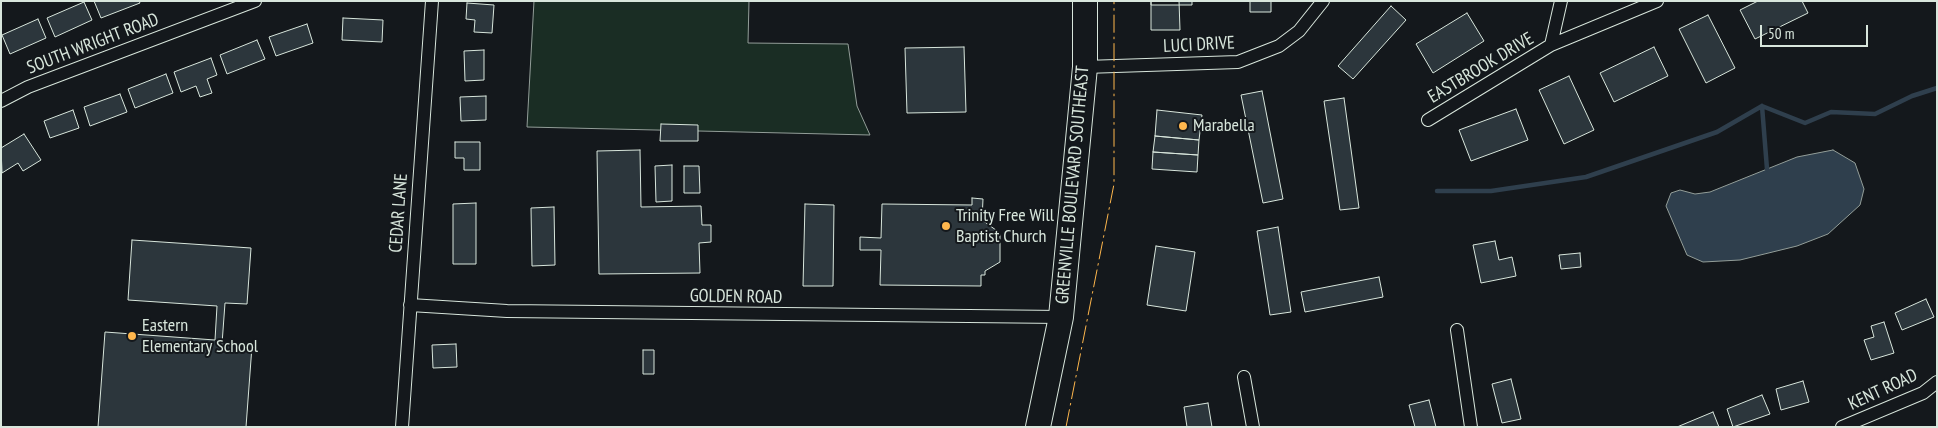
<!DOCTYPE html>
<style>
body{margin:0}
#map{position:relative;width:1938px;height:428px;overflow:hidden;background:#14181c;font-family:"PT Sans Narrow",sans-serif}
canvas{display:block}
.frame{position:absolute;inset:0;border:2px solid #d8e6dc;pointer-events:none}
.scale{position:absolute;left:1760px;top:25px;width:108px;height:22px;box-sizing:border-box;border:2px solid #d8e6dc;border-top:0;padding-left:6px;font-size:15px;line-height:18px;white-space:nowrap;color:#d8e6dc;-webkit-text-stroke:4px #14181c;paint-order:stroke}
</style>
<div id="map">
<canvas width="1938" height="428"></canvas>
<div class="frame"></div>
<div class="scale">50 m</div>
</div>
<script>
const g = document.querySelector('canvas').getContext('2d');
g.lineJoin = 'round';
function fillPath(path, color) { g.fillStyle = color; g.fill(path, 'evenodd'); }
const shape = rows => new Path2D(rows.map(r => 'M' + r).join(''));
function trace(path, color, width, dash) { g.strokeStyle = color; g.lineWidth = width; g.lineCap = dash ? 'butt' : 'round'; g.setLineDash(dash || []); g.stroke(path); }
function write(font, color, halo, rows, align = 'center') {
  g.font = font + ' "PT Sans Narrow",sans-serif'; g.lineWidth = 4; g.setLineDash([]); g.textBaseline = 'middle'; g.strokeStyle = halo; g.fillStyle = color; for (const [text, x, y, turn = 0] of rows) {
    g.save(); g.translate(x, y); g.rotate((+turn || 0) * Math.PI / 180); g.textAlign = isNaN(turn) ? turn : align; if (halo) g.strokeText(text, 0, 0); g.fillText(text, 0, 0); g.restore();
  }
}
const green = shape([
 [534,1,749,1,748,43,848,44,857,106,870,135,527,127,534,1]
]);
fillPath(green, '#1a2d24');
trace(green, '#939e99', 1);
const water = shape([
 [1833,150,1855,163,1864,189,1860,205,1828,234,1797,246,1740,260,1703,262,1687,255,1666,206,1671,193,1680,190,1695,194,1710,192,1797,157,1833,150]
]);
fillPath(water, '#2f3f4d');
trace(water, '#939e99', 1);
trace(shape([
 [1762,106,1805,123,1831,112,1875,114,1912,96,1937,88],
 [1762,106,1767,169],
 [1437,191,1491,191,1586,177,1717,132,1762,106]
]), '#2f3f4d', 4.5);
const building = shape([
 [94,1,139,1,140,3,101,18,94,1],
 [1151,1,1192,1,1192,5,1151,5,1151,1],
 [1151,1,1179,1,1180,30,1151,30,1151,1],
 [1250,1,1271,1,1271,12,1250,12,1250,1],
 [1758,1,1802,1,1808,13,1755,39,1740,10,1758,1],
 [84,2,92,20,55,37,47,18,84,2],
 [467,3,494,5,492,33,474,32,475,20,466,19,467,3],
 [1391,6,1406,20,1353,79,1338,66,1391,6],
 [1467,13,1484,41,1433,73,1416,44,1467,13],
 [1708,15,1735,68,1706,83,1679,29,1708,15],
 [343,18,383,20,382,42,342,40,343,18],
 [38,19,46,38,10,54,2,35,38,19],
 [307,24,313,43,276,56,269,37,307,24],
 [257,40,265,59,227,74,220,55,257,40],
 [964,47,966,112,907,113,905,48,964,47],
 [1654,47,1668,76,1614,102,1600,73,1654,47],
 [484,50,484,80,465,81,464,51,484,50],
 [211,58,217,75,207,79,212,93,200,97,196,86,181,92,174,72,211,58],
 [166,74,173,93,135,108,128,89,166,74],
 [1569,76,1594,130,1564,144,1539,90,1569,76],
 [1262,91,1283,199,1263,203,1241,95,1262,91],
 [120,94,127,112,90,126,84,107,120,94],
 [486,96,486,120,461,121,460,97,486,96],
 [1344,98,1359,208,1340,210,1324,101,1344,98],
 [1516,109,1528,140,1471,161,1459,130,1516,109],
 [73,110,79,128,50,138,44,121,73,110],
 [1157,110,1202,115,1199,140,1155,136,1157,110],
 [661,124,698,125,698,141,660,141,661,124],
 [24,134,41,160,23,171,18,163,2,173,1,148,24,134],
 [1155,136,1199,140,1198,155,1153,152,1155,136],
 [455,142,480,142,480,170,464,170,464,158,455,158,455,142],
 [640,150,641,207,701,206,702,225,711,225,711,242,699,243,700,273,599,274,597,151,640,150],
 [1153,152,1198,155,1197,172,1152,169,1153,152],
 [672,165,672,201,656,202,655,166,672,165],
 [684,166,699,166,700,193,684,193,684,166],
 [972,198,983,199,982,220,1000,233,1000,262,985,271,985,275,981,275,981,286,880,285,881,250,860,250,860,237,881,238,882,204,972,205,972,198],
 [476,203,476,264,453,264,453,204,476,203],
 [805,204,834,205,833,286,803,286,805,204],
 [554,207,555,265,532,266,531,208,554,207],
 [1278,227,1291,312,1270,315,1257,231,1278,227],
 [132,240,251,248,247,304,225,303,222,344,252,346,246,427,98,427,105,332,215,340,217,306,128,300,132,240],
 [1495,241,1499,260,1512,257,1516,276,1481,283,1473,245,1495,241],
 [1156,246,1195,252,1186,311,1147,305,1156,246],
 [1580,253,1581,267,1561,269,1559,255,1580,253],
 [1379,277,1383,297,1305,312,1301,292,1379,277],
 [1926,299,1934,317,1902,330,1895,313,1926,299],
 [1884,322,1894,353,1871,360,1864,340,1874,337,1871,326,1884,322],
 [456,344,457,367,433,368,432,345,456,344],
 [643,350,654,350,654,374,643,374,643,350],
 [1511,379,1521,419,1502,423,1492,384,1511,379],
 [1803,381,1809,402,1781,410,1776,389,1803,381],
 [1762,395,1770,414,1733,427,1727,409,1762,395],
 [1429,400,1436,427,1415,427,1409,405,1429,400],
 [1208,403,1212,427,1187,427,1184,407,1208,403],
 [1713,412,1719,427,1677,427,1713,412]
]);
fillPath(building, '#2c363c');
trace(building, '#d8e6dc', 1);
const street = shape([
 [1551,45,1561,1],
 [1085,67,1238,62,1279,46,1299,31,1323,1],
 [1,101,28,87,255,1],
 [1428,120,1551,45,1657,1],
 [410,305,507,311,1061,317],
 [1457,330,1471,427],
 [1244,377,1253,427],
 [402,427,432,1],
 [1842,427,1923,393,1937,382]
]);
const highway = shape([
 [1038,427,1061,317,1085,67,1085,1]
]);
trace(street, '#d8e6dc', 14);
trace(highway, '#d8e6dc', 26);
trace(street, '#14181c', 12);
trace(highway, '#14181c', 24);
trace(shape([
 [1066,427,1114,184,1114,1]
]), '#ffb74d', 1, [18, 4, 2.5, 4]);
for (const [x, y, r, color] of [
 [1183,126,5,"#ffb74d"],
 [946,226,5,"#ffb74d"],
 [132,336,5,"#ffb74d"]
]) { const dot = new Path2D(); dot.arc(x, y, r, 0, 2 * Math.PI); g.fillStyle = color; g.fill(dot); trace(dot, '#14181c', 2); }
write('18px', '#d8e6dc', '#14181c', [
 ["SOUTH WRIGHT ROAD",93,44,-21],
 ["LUCI DRIVE",1199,45,-3],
 ["EASTBROOK DRIVE",1481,68,-31],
 ["GREENVILLE BOULEVARD SOUTHEAST",1073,185,-85],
 ["CEDAR LANE",399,213,-86],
 ["GOLDEN ROAD",736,297,1],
 ["KENT ROAD",1883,390,-25]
]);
write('18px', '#d8e6dc', '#14181c', [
 ["Marabella",1193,126],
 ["Trinity Free Will",956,216],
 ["Baptist Church",956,237],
 ["Eastern",142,326],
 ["Elementary School",142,347]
], 'left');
</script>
